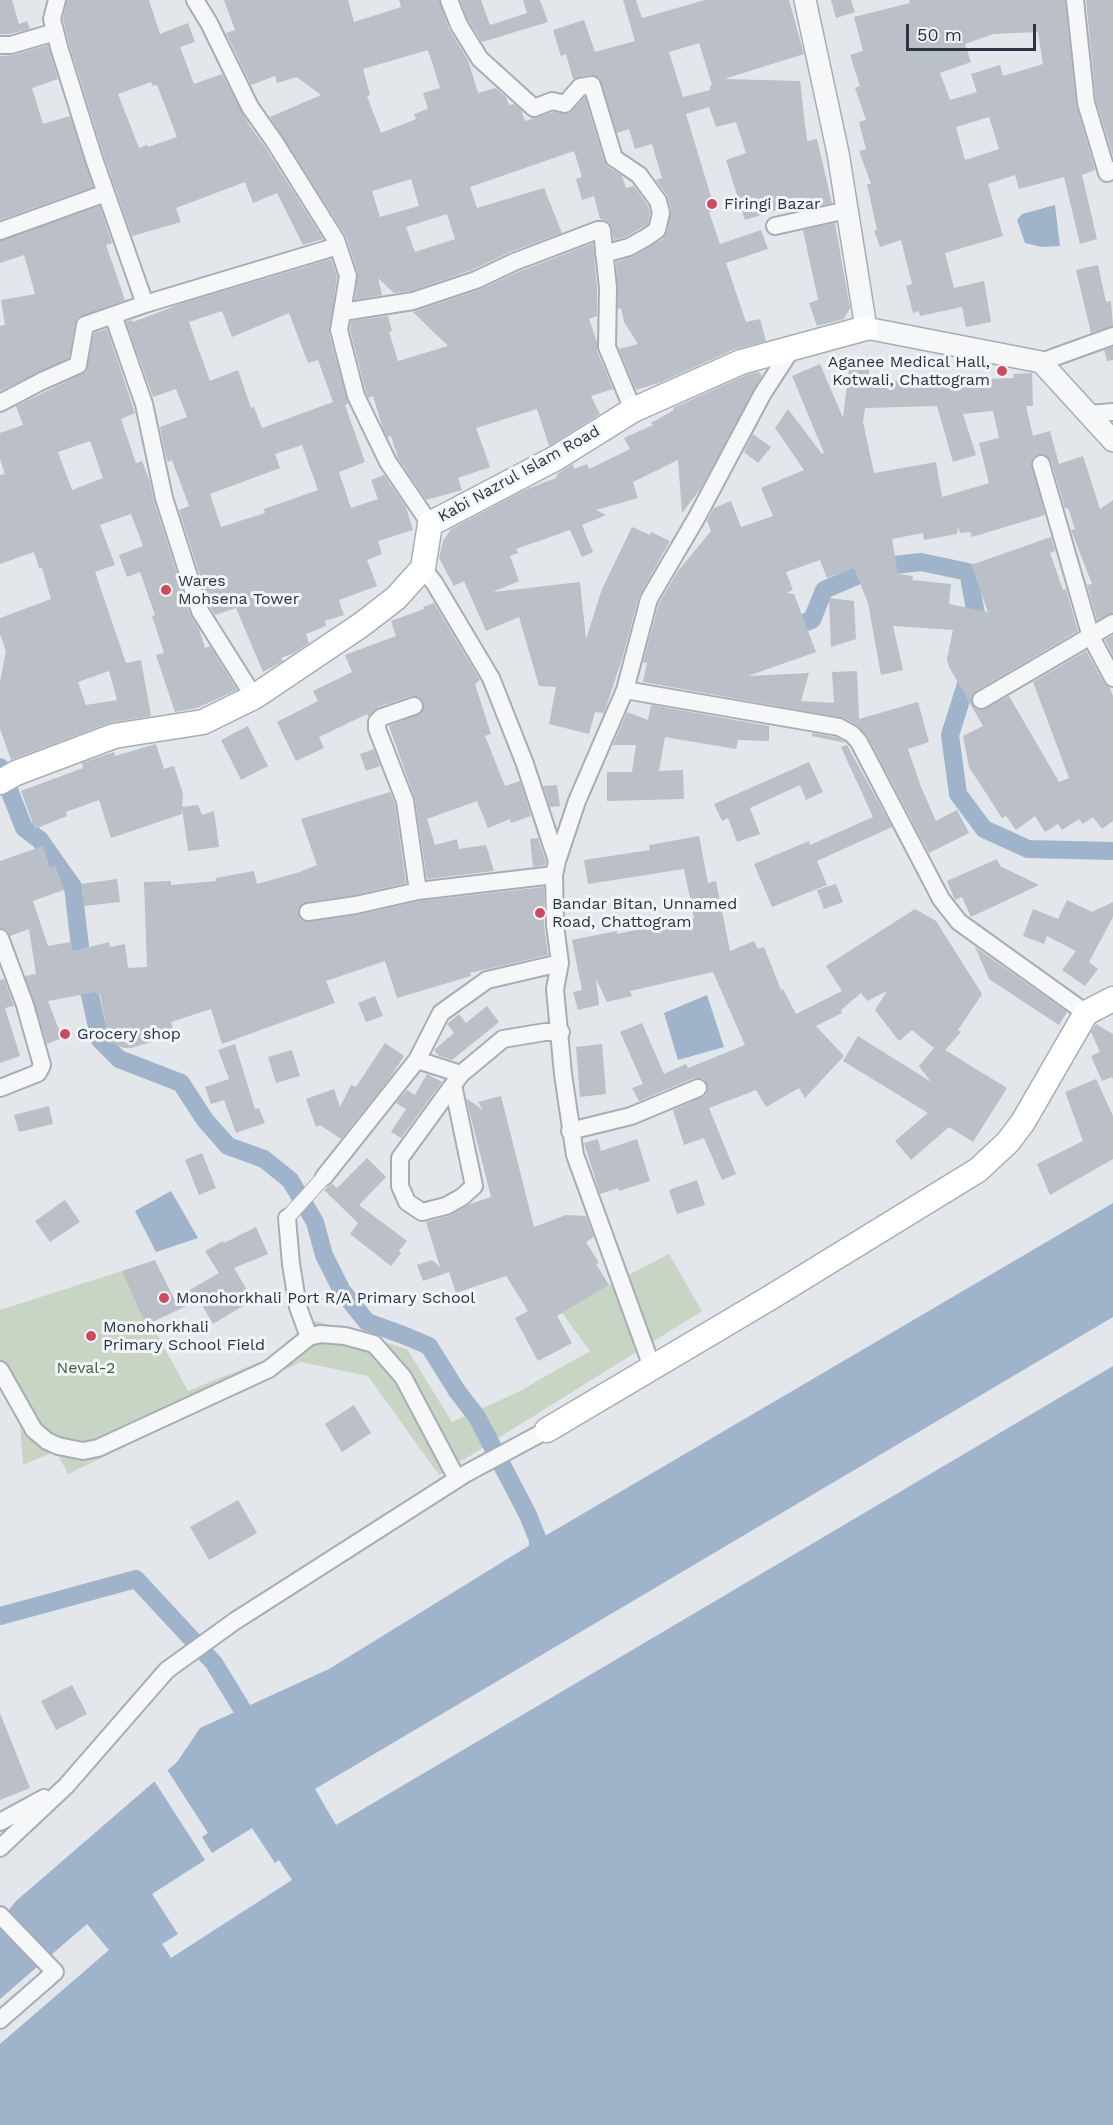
<!DOCTYPE html>
<style>
body{margin:0}
#map{position:relative;width:1113px;height:2125px;overflow:hidden;background:#e3e6eb;font-family:"Work Sans",sans-serif}
canvas{display:block}
.scale{position:absolute;left:906px;top:24px;width:130px;height:27px;box-sizing:border-box;border:3px solid #2b3443;border-top:0;padding-left:8px;font-size:18px;line-height:21px;white-space:nowrap;color:#2b3443;-webkit-text-stroke:4px #f2f5f8;paint-order:stroke}
</style>
<div id="map">
<canvas width="1113" height="2125"></canvas>
<div class="scale">50 m</div>
</div>
<script>
const g = document.querySelector('canvas').getContext('2d');
g.lineJoin = 'round';
function fillPath(path, color) { g.fillStyle = color; g.fill(path, 'evenodd'); }
const shape = rows => new Path2D(rows.map(r => 'M' + r).join(''));
function trace(path, color, width, dash) { g.strokeStyle = color; g.lineWidth = width; g.lineCap = dash ? 'butt' : 'round'; g.setLineDash(dash || []); g.stroke(path); }
function write(font, color, halo, rows, align = 'center') {
  g.font = font + ' "Work Sans",sans-serif'; g.lineWidth = 6; g.setLineDash([]); g.textBaseline = 'middle'; g.strokeStyle = halo; g.fillStyle = color; for (const [text, x, y, turn = 0] of rows) {
    g.save(); g.translate(x, y); g.rotate((+turn || 0) * Math.PI / 180); g.textAlign = isNaN(turn) ? turn : align; if (halo) g.strokeText(text, 0, 0); g.fillText(text, 0, 0); g.restore();
  }
}
fillPath(shape([
 [669,1254,702,1311,439,1475,368,1376,301,1362,68,1474,56,1451,23,1465,19,1409,0,1381,0,1310,122,1271,188,1391,284,1352,286,1342,316,1321,407,1349,452,1422,518,1392,590,1351,562,1313,609,1285]
]), '#c8d4c4');
fillPath(shape([
 [1055,205,1060,246,1042,247,1025,243,1017,220,1022,214],
 [707,995,724,1047,678,1060,664,1013],
 [171,1191,198,1238,156,1252,135,1211],
 [1113,1203,1113,2125,0,2125,0,1921,16,1901,177,1762,200,1728,329,1669,538,1540]
]), '#9fb4ca');
fillPath(shape([
 [1113,1317,1113,1366,336,1825,315,1789],
 [166,1768,208,1833,202,1837,212,1853,252,1828,275,1863,279,1860,292,1880,171,1958,162,1944,178,1934,152,1894,205,1860,153,1779],
 [87,1924,109,1950,0,2044,0,1999]
]), '#e3e6eb');
trace(shape([
 [783,630,812,620,824,590,877,567,921,562,968,572,976,614,973,632],
 [969,668,968,678,950,735,958,794,984,829,1028,849,1113,851],
 [0,767,24,828,40,840,73,887,81,955,100,1040,119,1059,181,1083,205,1120,228,1146,264,1159,290,1180,315,1222,324,1255,342,1291,367,1322,403,1335,429,1346,457,1391,477,1417,528,1515,538,1540,537,1565],
 [0,1616,136,1579,214,1663,242,1709,251,1732]
]), '#9fb4ca', 18);
fillPath(shape([
 [0,0,12,0,19,24,27,21,30,29,9,34,0,34],
 [67,0,149,0,160,34,188,23,195,42,180,47,194,84,222,74,249,125,265,147,323,239,303,245,277,193,253,203,245,182,176,208,181,222,132,236,104,156,69,44,63,19],
 [151,82,153,86,157,85,177,137,148,147,147,145,139,148,118,94],
 [224,0,348,0,354,22,401,7,399,0,439,0,449,29,468,60,478,93,496,88,506,97,509,105,514,104,521,110,525,121,553,112,569,114,585,97,604,161,608,167,622,176,626,188,634,186,648,206,650,213,648,224,625,237,614,240,611,225,606,221,600,219,594,196,582,200,576,179,582,177,574,151,470,187,477,208,544,188,562,233,510,252,472,270,411,291,394,293,378,278,382,295,355,300,358,273,346,236,270,117,321,95,297,77,277,83,275,76,251,85,226,33,235,30],
 [428,50,440,88,423,93,428,109,414,114,416,119,381,133,367,96,370,95,363,69],
 [411,179,419,206,380,217,372,191],
 [447,214,455,239,415,252,406,227],
 [460,0,481,0,490,25,527,13,523,0,540,0,548,22,482,42,468,20],
 [623,0,636,0,642,18,705,0,789,0,804,54,724,79,800,81,807,141,817,139,832,203,797,210,796,204,745,220,726,160,746,153,736,122,716,127,709,107,686,114,715,210,709,212,720,244,761,230,768,249,726,263,746,322,760,319,766,341,735,349,659,383,636,390,619,349,638,344,624,322,621,308,618,309,616,262,634,256,663,239,667,232,671,210,667,195,656,180,662,178,652,144,635,149,629,129,617,133,600,78,590,75,573,79,566,54,561,56,553,30,584,20,595,52,635,41],
 [699,43,712,85,710,86,710,90,683,97,669,52],
 [831,0,851,0,855,12,836,18],
 [909,0,1065,0,1076,104,1095,170,1082,175,1097,239,1080,244,1064,177,1019,189,1015,175,988,184,1003,236,945,253,954,288,984,281,991,322,966,327,962,307,920,316,919,311,913,313,906,286,912,284,901,240,880,247,874,231,877,230,867,184,871,184,859,151,866,149,859,122,866,120,855,88,860,86,850,55,863,51,854,17,910,3],
 [1038,32,1043,64,1003,76,1000,65,971,74,977,92,950,100,940,73,971,62,965,44,993,34],
 [989,117,999,149,965,160,956,127],
 [1086,0,1113,0,1113,156,1096,101],
 [48,45,58,79,32,88,43,124,70,116,93,187,0,220,0,56,14,55],
 [100,206,112,243,106,245,125,300,77,318,75,323,69,358,0,391,0,326,5,325,1,300,35,294,24,255,0,263,0,241],
 [835,223,850,308,844,319,817,326,809,303,818,300,803,230],
 [593,243,597,288,597,316,589,319,597,342,597,351,613,389,591,396,600,414,549,446,537,409,476,428,490,467,458,478,462,490,426,500,398,458,391,436,387,437,383,429,373,396,368,398,366,392,350,330,351,321,388,316,392,331,389,332,398,361,448,346,413,312,479,290,518,272],
 [331,259,337,277,329,333,348,404,345,405,365,462,339,472,351,508,378,499,371,480,384,475,406,507,413,530,378,541,382,554,367,560,377,586,339,600,344,615,325,621,326,626,306,634,309,643,294,653,281,658,283,661,263,672,236,608,215,615,210,607,179,510,189,506,172,460,168,462,165,453,160,427,187,417,176,389,153,397,126,322,132,320,133,322,183,303],
 [222,311,232,337,289,313,308,363,318,360,333,402,262,428,254,407,251,408,238,370,210,381,197,345,189,322],
 [302,445,318,490,264,509,265,513,221,527,210,494,280,468,275,454],
 [1098,265,1106,302,1111,301,1113,326,1091,333,1076,270],
 [107,329,135,413,121,419,136,463,142,461,150,482,154,501,190,614,199,629,205,648,210,646,237,690,197,708,175,712,156,655,164,653,152,616,155,615,140,572,127,577,119,555,143,546,131,514,100,525,115,565,95,572,126,663,141,660,151,716,109,723,11,760,0,729,0,682,6,651,0,634,0,618,51,599,42,568,39,568,34,552,0,564,0,475,5,474,0,459,0,433,23,425,16,406,86,372,94,333],
 [90,441,103,478,72,490,58,452],
 [109,671,117,700,86,705,78,682],
 [1113,347,1113,360,1107,361,1104,350],
 [850,359,870,361,868,382,922,380,922,387,984,378,984,379,1014,378,1013,374,1032,373,1033,406,1026,406,1033,436,1050,431,1059,464,1083,456,1100,509,1113,500,1113,613,1097,620,1087,585,1092,584,1071,530,1075,529,1068,508,1065,509,1051,461,1044,454,1034,456,1031,462,1045,515,972,537,970,532,960,533,958,526,957,534,924,540,923,533,892,539,898,574,913,576,912,580,951,584,949,604,988,612,971,565,1051,537,1055,551,1050,553,1063,590,1066,589,1078,631,976,691,972,695,971,701,975,709,982,710,1009,696,1059,782,1069,778,1033,682,1086,651,1104,683,1110,688,1113,696,1113,821,1102,829,1093,817,1083,824,1079,819,1062,830,1058,824,1045,832,1035,816,1016,830,1006,816,1002,818,969,767,963,736,983,726,949,667,947,659,953,630,893,626,903,670,881,675,868,603,854,568,827,578,820,560,786,572,793,590,786,593,794,594,816,652,748,676,809,673,801,701,834,703,832,672,857,671,859,719,918,702,929,742,908,749,921,787,936,821,957,810,969,833,929,853,868,737,857,725,844,718,643,682,647,663,643,662,659,603,678,571,711,531,707,521,714,508,731,501,741,527,773,516,761,488,804,470,775,428,788,409,822,454,824,453,792,376,820,364,843,418],
 [937,406,953,462,976,455,963,414,993,411,999,438,979,443,989,483,942,497,936,462,874,473,863,422,865,408],
 [759,372,762,375,701,488,682,513,678,460,633,482,638,498,596,510,606,515,582,525,593,552,582,557,570,530,516,549,518,553,510,556,519,581,493,592,580,582,586,639,602,589,632,527,650,535,651,532,670,541,639,596,622,659,604,713,595,712,589,734,549,724,556,687,539,686,519,617,486,631,464,581,454,586,439,558,443,541,451,529,525,490,556,478,557,474,573,464,574,469,587,464,589,469,630,449,624,438,653,425,651,423,674,410,673,408,746,375],
 [753,434,771,447,758,463,744,452],
 [829,598,854,601,856,639,831,647],
 [434,603,480,680,475,684,491,734,485,736,505,786,520,781,531,816,511,823,510,819,488,828,477,801,427,819,435,845,457,839,459,849,486,845,494,871,427,879,415,799,389,726,421,713,424,707,421,699,411,696,378,707,369,717,367,714,319,737,324,748,296,761,277,722,318,701,313,691,352,672,345,655,396,636,391,621,424,609,423,607],
 [1113,635,1113,656,1105,640],
 [651,705,769,726,769,741,738,740,736,749,665,737,659,771,683,770,684,799,607,801,607,772,632,772,636,745,613,745,627,712,648,720],
 [248,726,268,766,241,780,221,740],
 [813,733,836,737,846,743,812,736],
 [156,744,164,769,174,766,183,794,182,807,198,805,202,815,214,811,219,847,188,851,182,808,182,814,111,838,99,800,66,812,67,816,35,829,21,791,83,768,82,763,105,755,114,752,115,756],
 [847,745,892,827,817,861,827,885,772,907,754,864,809,841,810,845,873,817,841,747],
 [374,749,380,766,366,771,360,754],
 [809,762,823,792,806,800,800,785,750,808,760,834,737,842,728,818,722,821,714,804],
 [557,785,560,806,550,807,543,786],
 [390,792,395,804,406,883,354,895,306,902,298,909,300,919,310,922,358,915,420,901,544,887,544,925,548,955,470,973,471,976,397,998,385,961,326,981,335,1003,222,1044,211,1009,171,1022,175,1035,131,1048,124,1048,109,1042,100,994,96,994,96,992,48,1001,62,1038,47,1044,25,976,36,974,29,929,10,936,6,930,0,928,0,861,43,846,50,867,55,865,64,890,33,901,48,946,71,942,73,951,109,942,110,947,125,944,128,968,147,967,144,882,171,881,171,885,216,881,216,878,254,871,257,884,300,872,317,865,301,819],
 [699,836,708,883,716,881,730,951,754,941,758,949,764,947,781,990,783,989,796,1014,842,991,826,966,915,909,936,921,982,994,958,1030,961,1032,945,1050,1007,1088,973,1142,949,1127,911,1160,895,1141,928,1113,843,1061,858,1036,931,1082,919,1066,934,1048,912,1030,899,1041,875,1010,887,991,867,1001,861,993,841,1010,842,1013,816,1026,844,1056,805,1098,799,1088,766,1107,756,1090,709,1108,736,1174,722,1180,704,1138,684,1145,673,1110,706,1095,708,1089,704,1079,694,1078,639,1101,632,1088,643,1084,620,1032,642,1023,664,1074,686,1064,688,1068,745,1045,713,972,630,991,632,996,607,1002,596,979,599,1005,578,1010,573,992,582,990,572,940,617,931,617,934,694,918,684,869,588,884,584,860,650,850,649,845],
 [538,838,546,862,545,865,533,867,530,839],
 [997,859,1000,866,1039,885,971,917,962,897,955,900,947,881],
 [117,879,120,902,84,906,81,884],
 [836,884,843,902,824,909,817,890],
 [1067,900,1092,912,1113,902,1113,917,1089,962,1098,969,1085,986,1062,970,1076,951,1047,936,1044,944,1023,936,1033,909,1058,919],
 [975,947,1067,1012,1059,1025,989,979],
 [4,979,14,1006,5,1008,20,1056,0,1063,0,980],
 [375,996,383,1016,366,1022,358,1003],
 [487,1006,499,1022,452,1060,439,1056,434,1050,454,1033,447,1024,459,1014,466,1023],
 [1096,1024,1113,1034,1113,1079,1112,1077,1102,1081,1091,1056,1100,1052,1091,1032],
 [385,1043,404,1056,389,1079,341,1139,320,1125,316,1127,306,1099,334,1089,340,1107,351,1085,356,1087],
 [235,1044,255,1109,259,1108,265,1123,236,1133,224,1100,211,1104,205,1087,229,1079,218,1050],
 [602,1044,606,1094,580,1097,576,1047],
 [292,1050,300,1076,276,1083,268,1057],
 [427,1074,442,1082,401,1138,391,1132,406,1109,396,1103,407,1090,415,1095],
 [1096,1079,1113,1116,1113,1159,1050,1195,1037,1164,1083,1141,1065,1092],
 [501,1096,534,1227,566,1215,586,1216,594,1237,586,1242,599,1263,596,1264,609,1285,557,1316,572,1343,538,1361,515,1318,528,1311,506,1276,456,1293,449,1272,423,1281,417,1265,432,1260,440,1267,426,1222,449,1216,470,1204,491,1197,466,1098,483,1110,478,1102],
 [49,1106,53,1124,19,1132,14,1115],
 [598,1139,601,1151,637,1139,650,1181,619,1191,618,1188,600,1194,584,1143],
 [202,1153,216,1188,199,1195,185,1160],
 [367,1158,386,1177,359,1205,407,1241,399,1251,401,1253,391,1266,350,1234,358,1223,324,1190,332,1184,337,1188],
 [697,1180,705,1205,677,1214,669,1190],
 [65,1200,80,1222,50,1242,35,1221],
 [256,1227,268,1254,234,1268,253,1300,213,1324,199,1300,146,1325,122,1271,155,1260,174,1299,219,1273,205,1251,223,1241,224,1243],
 [354,1405,371,1433,342,1452,325,1424],
 [238,1500,257,1533,209,1560,190,1527],
 [72,1685,87,1714,56,1730,41,1701],
 [0,1713,30,1788,0,1800]
]), '#babfc8');
const pedestrian = shape([
 [287,1218,324,1177]
]);
const minor = shape([
 [57,0,52,19,59,47,94,159,145,304],
 [195,0,209,23,250,107,274,141,336,240,348,276,339,330,356,396,388,462,430,524],
 [449,0,459,25,480,59,534,108,552,101,565,104,580,87,592,85,614,158,639,175,658,201,661,213,657,230,647,237,629,247,604,254],
 [1075,0,1086,103,1107,173,1113,170],
 [0,45,11,45,55,32],
 [775,226,847,210],
 [0,231,106,193],
 [343,312,413,301,476,280,514,262,598,230,602,230,608,288,607,347,633,410],
 [113,315,144,404,164,498,200,611,254,697],
 [793,347,763,393,697,517,649,599,625,690,839,727,852,734,859,742,941,899,959,922,1086,1013],
 [1041,362,1113,336],
 [0,403,42,381,78,365,85,325,145,304,338,246],
 [1090,414,1113,412],
 [1041,464,1091,637,1113,678],
 [423,568,435,584,491,678,525,764,557,861],
 [625,690,577,801,557,861,554,875,555,925,560,963,555,989,563,1074,575,1155,652,1367],
 [981,700,1113,623],
 [414,706,382,717,377,722,377,729,405,801,418,891],
 [308,912,356,905,418,891,554,875],
 [0,938,25,1005,42,1065,38,1073,0,1088],
 [417,1060,461,1074,503,1039,545,1032,561,1032],
 [453,1085,474,1186,462,1197,446,1206,422,1212,407,1202,400,1186,400,1158,453,1085,461,1074],
 [570,1131,631,1116,698,1088],
 [324,1177,417,1060,441,1013,487,980,560,963],
 [287,1218,291,1264,298,1307,309,1337],
 [0,1370,34,1430,47,1441,58,1446,83,1451,98,1448,269,1369,309,1337,320,1334,345,1336,374,1344,403,1377,457,1479],
 [0,1822,44,1798],
 [0,1848,66,1786,167,1670,235,1621,465,1474,547,1430],
 [0,1915,55,1972,0,2020]
]);
const tertiary = shape([
 [805,0,838,153,866,328,1041,362,1113,441]
]);
const secondary = shape([
 [0,782,16,773,114,736,203,722,254,697,361,625,396,598,423,568,430,524,556,458,633,410,741,362,866,328],
 [547,1430,768,1299,978,1170,1008,1142,1023,1122,1086,1013,1113,999]
]);
trace(pedestrian, '#a8adb5', 16);
trace(minor, '#a8adb5', 20);
trace(tertiary, '#a8adb5', 24);
trace(secondary, '#a8adb5', 27);
trace(pedestrian, '#f5f7f9', 14);
trace(minor, '#f5f7f9', 16);
trace(tertiary, '#f5f7f9', 21);
trace(secondary, '#fff', 24);
for (const [x, y, r, color] of [
 [712,204,6,"#cd4b60"],
 [1002,371,6,"#cd4b60"],
 [166,590,6,"#cd4b60"],
 [540,913,6,"#cd4b60"],
 [65,1034,6,"#cd4b60"],
 [164,1298,6,"#cd4b60"],
 [91,1336,6,"#cd4b60"]
]) { const dot = new Path2D(); dot.arc(x, y, r, 0, 2 * Math.PI); g.fillStyle = color; g.fill(dot); trace(dot, '#f2f5f8', 2); }
write('16px', '#2b3443', '#f2f5f8', [
 ["Firingi Bazar",724,204],
 ["Aganee Medical Hall,",990,362,"right"],
 ["Kotwali, Chattogram",990,380,"right"],
 ["Wares",178,581],
 ["Mohsena Tower",178,599],
 ["Bandar Bitan, Unnamed",552,904],
 ["Road, Chattogram",552,922],
 ["Grocery shop",77,1034],
 ["Monohorkhali Port R/A Primary School",176,1298],
 ["Monohorkhali",103,1327],
 ["Primary School Field",103,1345]
], 'left');
write('16px', '#2b3443', '#f2f5f8', [
 ["Kabi Nazrul Islam Road",519,474,-29]
]);
write('16px', '#405e38', '#f2f5f8', [
 ["Neval-2",86,1368]
]);
</script>
